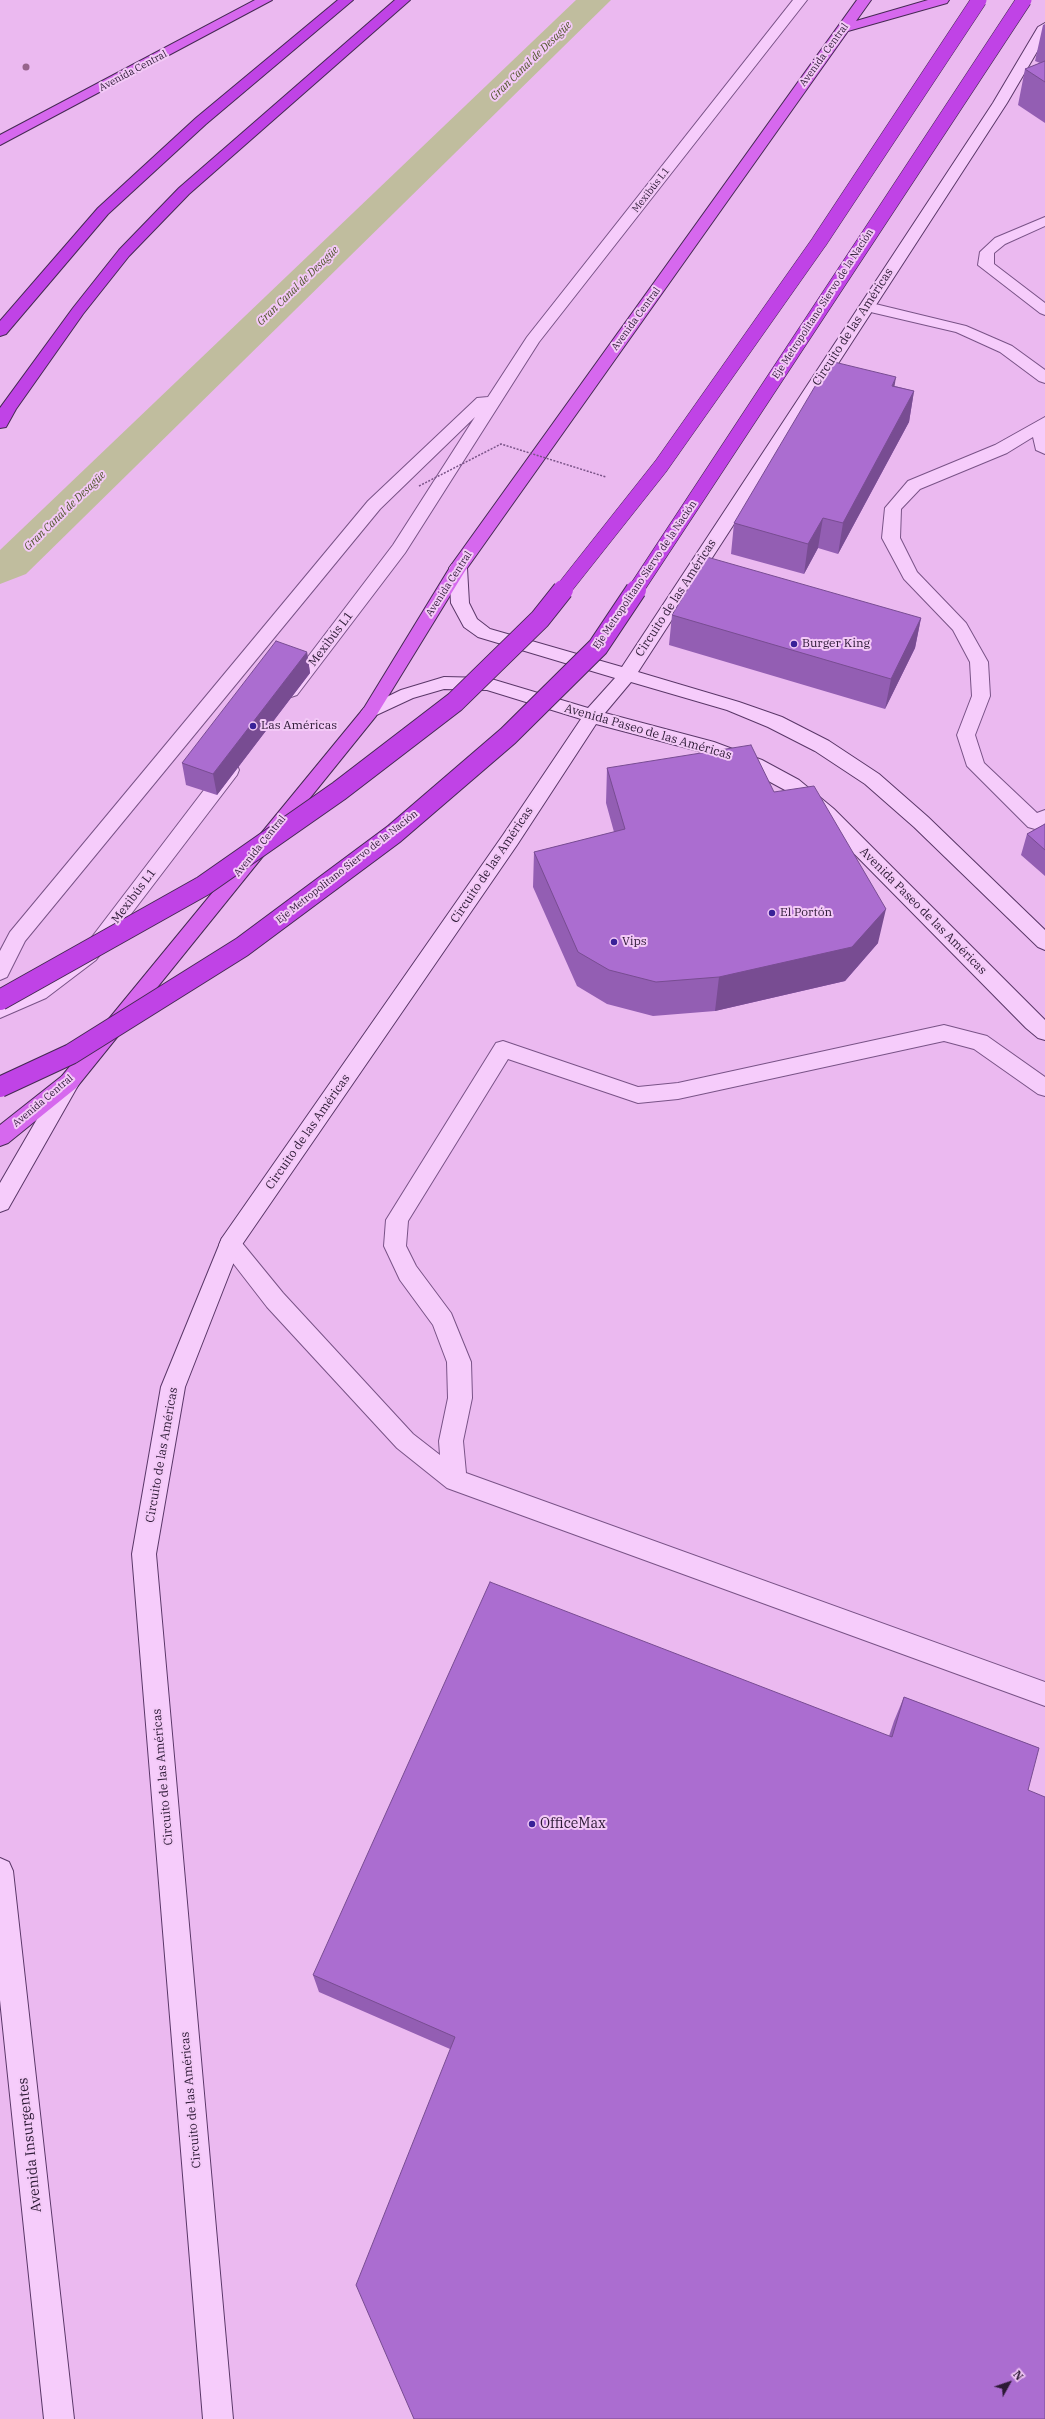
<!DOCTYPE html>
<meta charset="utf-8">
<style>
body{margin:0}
#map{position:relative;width:1045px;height:2419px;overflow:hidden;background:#ebb9f0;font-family:"IBM Plex Serif",serif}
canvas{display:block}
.north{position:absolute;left:989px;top:2363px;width:40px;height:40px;-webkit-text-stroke:3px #f3c9f7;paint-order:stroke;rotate:50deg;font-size:11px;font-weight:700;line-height:16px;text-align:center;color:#2c1935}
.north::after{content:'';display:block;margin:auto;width:14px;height:18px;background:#2c1935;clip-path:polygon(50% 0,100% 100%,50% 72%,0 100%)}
</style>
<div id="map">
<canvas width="1045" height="2419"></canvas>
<div class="north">N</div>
</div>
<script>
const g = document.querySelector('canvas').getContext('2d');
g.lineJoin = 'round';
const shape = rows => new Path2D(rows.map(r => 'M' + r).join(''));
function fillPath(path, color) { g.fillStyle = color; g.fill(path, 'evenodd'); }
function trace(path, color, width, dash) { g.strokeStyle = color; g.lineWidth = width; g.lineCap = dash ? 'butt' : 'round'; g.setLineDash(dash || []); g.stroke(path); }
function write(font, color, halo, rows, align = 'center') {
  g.font = font + ' "IBM Plex Serif",serif'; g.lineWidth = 4; g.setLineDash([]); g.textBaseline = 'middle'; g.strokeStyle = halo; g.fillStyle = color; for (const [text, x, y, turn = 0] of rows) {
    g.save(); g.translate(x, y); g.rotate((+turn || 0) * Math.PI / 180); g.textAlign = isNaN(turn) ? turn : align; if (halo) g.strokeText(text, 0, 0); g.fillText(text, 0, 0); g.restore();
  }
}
fillPath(shape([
 [576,0,611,0,26,574,0,584,0,550,576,0]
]), '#c0bd9e');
const service = shape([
 [793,0,807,0,539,342,405,553,297,695,291,697,285,695,282,691,393,545,475,417,380,509,25,941,7,977,0,980,0,951,10,932,368,501,477,398,488,397,527,337,793,0],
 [1045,217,1045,226,1005,244,994,253,994,264,1045,303,1045,315,1040,313,978,265,980,252,995,238,1045,217],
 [867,302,966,326,1012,346,1045,370,1045,383,1039,381,1000,352,956,332,862,310,859,307,867,302],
 [1045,417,1045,454,1036,450,1033,437,1007,453,920,489,901,509,900,538,917,572,966,623,988,662,990,696,975,735,984,763,1037,813,1045,810,1045,825,1035,829,1028,827,967,766,957,735,972,696,970,662,953,630,904,579,882,538,885,508,908,481,995,445,1045,417],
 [230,763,237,765,239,770,237,775,96,960,46,998,0,1018,0,1001,32,986,82,950,223,765,230,763],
 [944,1025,987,1036,1045,1077,1045,1096,1038,1094,974,1049,944,1041,678,1099,638,1103,508,1059,408,1221,406,1246,416,1266,451,1313,471,1362,472,1398,463,1441,466,1473,1045,1682,1045,1706,447,1488,397,1448,267,1307,219,1245,222,1238,230,1236,238,1238,283,1293,413,1434,440,1455,439,1441,448,1398,447,1362,433,1325,400,1280,384,1246,386,1220,496,1043,503,1041,638,1087,678,1083,944,1025]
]);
const secondary = shape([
 [1045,23,1045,38,1007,103,638,672,739,702,782,717,829,741,879,774,928,817,1045,930,1045,950,1038,947,914,827,865,784,815,751,768,727,727,710,631,682,605,713,714,742,762,760,799,780,834,809,1045,1020,1045,1040,1038,1038,1026,1028,820,819,785,790,748,770,702,752,596,724,517,845,239,1249,185,1387,156,1554,233,2419,203,2419,132,1554,161,1387,222,1238,503,835,581,719,487,690,444,689,413,698,370,718,364,716,361,712,364,708,401,690,444,677,488,678,588,708,615,678,478,637,464,627,451,603,449,568,452,564,464,564,467,568,469,603,477,619,490,629,622,667,993,103,1038,27,1045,23],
 [69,1074,76,1076,80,1082,8,1209,0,1212,0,1183,62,1076,69,1074],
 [0,1858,9,1862,13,1871,74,2419,44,2419,0,2000,0,1858]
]);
const trunk = shape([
 [255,0,272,0,0,145,0,135,255,0],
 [857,0,871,0,856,21,928,0,949,0,947,3,848,31,465,571,376,716,76,1088,8,1143,0,1146,0,1125,62,1076,364,708,452,564,857,0]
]);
const motorway = shape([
 [338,0,353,0,206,124,108,214,6,334,0,336,0,321,98,208,196,118,338,0],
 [395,0,410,0,189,194,129,256,83,314,16,409,6,427,0,428,0,408,73,308,119,250,179,188,395,0]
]);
trace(service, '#795387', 2);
trace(secondary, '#5a3768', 2);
trace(trunk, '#452953', 2);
trace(motorway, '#452953', 2);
fillPath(service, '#f6ccfb');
fillPath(secondary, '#f6ccfb');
fillPath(trunk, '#d668ee');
fillPath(motorway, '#c043e6');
const motorwayBridgeFar1 = shape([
 [562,591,661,466,819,242,979,0],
 [635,591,1024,0]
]);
const motorwayBridge = shape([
 [0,1000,203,886,339,791,455,702,540,619,563,590],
 [0,1087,71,1054,242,947,394,834,508,736,598,647,636,590]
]);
trace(motorwayBridgeFar1, '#452953', 16, []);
trace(motorwayBridge, '#452953', 22, []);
trace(shape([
 [419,486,501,444,606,477]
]), '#795387', 1.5, [2, 1.5]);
trace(motorwayBridgeFar1, '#c043e6', 15);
trace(motorwayBridge, '#c043e6', 20);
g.fillStyle = '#97648c';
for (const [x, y] of [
 [26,67]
]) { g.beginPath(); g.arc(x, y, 3.5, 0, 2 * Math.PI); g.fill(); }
fillPath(shape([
 [1045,24,1045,123,1018,105,1025,69,1040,63,1035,61,1043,25],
 [895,386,914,391,909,422,838,554,818,548,804,574,731,554,734,523],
 [672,615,921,618,915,648,885,709,669,645],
 [307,652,310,673,217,795,186,785,182,763],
 [607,768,774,792,878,943,845,981,715,1011,653,1016,607,1004,577,986,533,887,534,852,614,832,606,803],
 [1045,824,1045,876,1021,855,1027,834],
 [904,1697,1039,1748,450,2049,319,1992,313,1975,889,1736,894,1721]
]), '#935eb3');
fillPath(shape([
 [896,377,891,408,892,386],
 [914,391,909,422,838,554,843,523],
 [823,518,818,548,804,574,808,544],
 [921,618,915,648,885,709,891,679],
 [307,652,310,673,217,795,213,774],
 [886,909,878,943,845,981,715,1011,719,977]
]), '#784c92');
const building = shape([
 [1045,61,1045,82,1025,69,1045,61],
 [830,361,896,377,892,386,914,391,843,523,823,518,808,544,734,523,830,361],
 [707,557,921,618,891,679,672,615,707,557],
 [276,641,307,652,213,774,182,763,276,641],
 [751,745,774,792,814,786,886,909,852,947,719,977,656,982,609,970,578,952,534,852,625,829,607,768,751,745],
 [1045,824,1045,850,1027,834,1045,824],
 [490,1582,892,1737,904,1697,1039,1748,1028,1790,1045,1797,1045,2419,414,2419,356,2285,455,2037,313,1975,490,1582]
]);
fillPath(building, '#ab6dd0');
trace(building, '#784c92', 1);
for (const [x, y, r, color] of [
 [794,644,4,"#392198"],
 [253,726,4,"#392198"],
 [772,913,4,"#392198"],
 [614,942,4,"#392198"],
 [532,1824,4,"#392198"]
]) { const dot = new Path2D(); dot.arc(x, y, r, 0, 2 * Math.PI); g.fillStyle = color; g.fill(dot); trace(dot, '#f3c9f7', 1.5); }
write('10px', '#2c1935', '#f3c9f7', [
 ["Avenida Central",824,55,-54],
 ["Avenida Central",133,71,-28],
 ["Mexibús L1",651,190,-52],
 ["Eje Metropolitano Siervo de la Nación",823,304,-57],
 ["Avenida Central",636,319,-54],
 ["Eje Metropolitano Siervo de la Nación",645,575,-56],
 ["Avenida Central",449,584,-57],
 ["Avenida Central",260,846,-51],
 ["Eje Metropolitano Siervo de la Nación",347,867,-38],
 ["Avenida Central",43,1101,-40]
]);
write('italic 11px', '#4f5528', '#f3c9f7', [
 ["Gran Canal de Desagüe",531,61,-44],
 ["Gran Canal de Desagüe",298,286,-44],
 ["Gran Canal de Desagüe",65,511,-44]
]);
write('12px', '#2c1935', '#f3c9f7', [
 ["Circuito de las Américas",853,327,-57],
 ["Circuito de las Américas",676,598,-57],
 ["Mexibús L1",331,639,-53],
 ["Avenida Paseo de las Américas",648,732,16],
 ["Circuito de las Américas",492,865,-56],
 ["Mexibús L1",134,896,-53],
 ["Avenida Paseo de las Américas",923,911,45],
 ["Circuito de las Américas",308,1132,-55],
 ["Circuito de las Américas",162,1455,-80],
 ["Circuito de las Américas",163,1777,-95],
 ["Circuito de las Américas",191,2100,-95]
]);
write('12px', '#2c1935', '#f3c9f7', [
 ["Burger King",802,644],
 ["Las Américas",261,726],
 ["El Portón",780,913],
 ["Vips",622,942]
], 'left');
write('14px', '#2c1935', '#f3c9f7', [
 ["OfficeMax",540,1824]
], 'left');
write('14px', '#2c1935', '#f3c9f7', [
 ["Avenida Insurgentes",30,2145,-96]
]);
</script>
